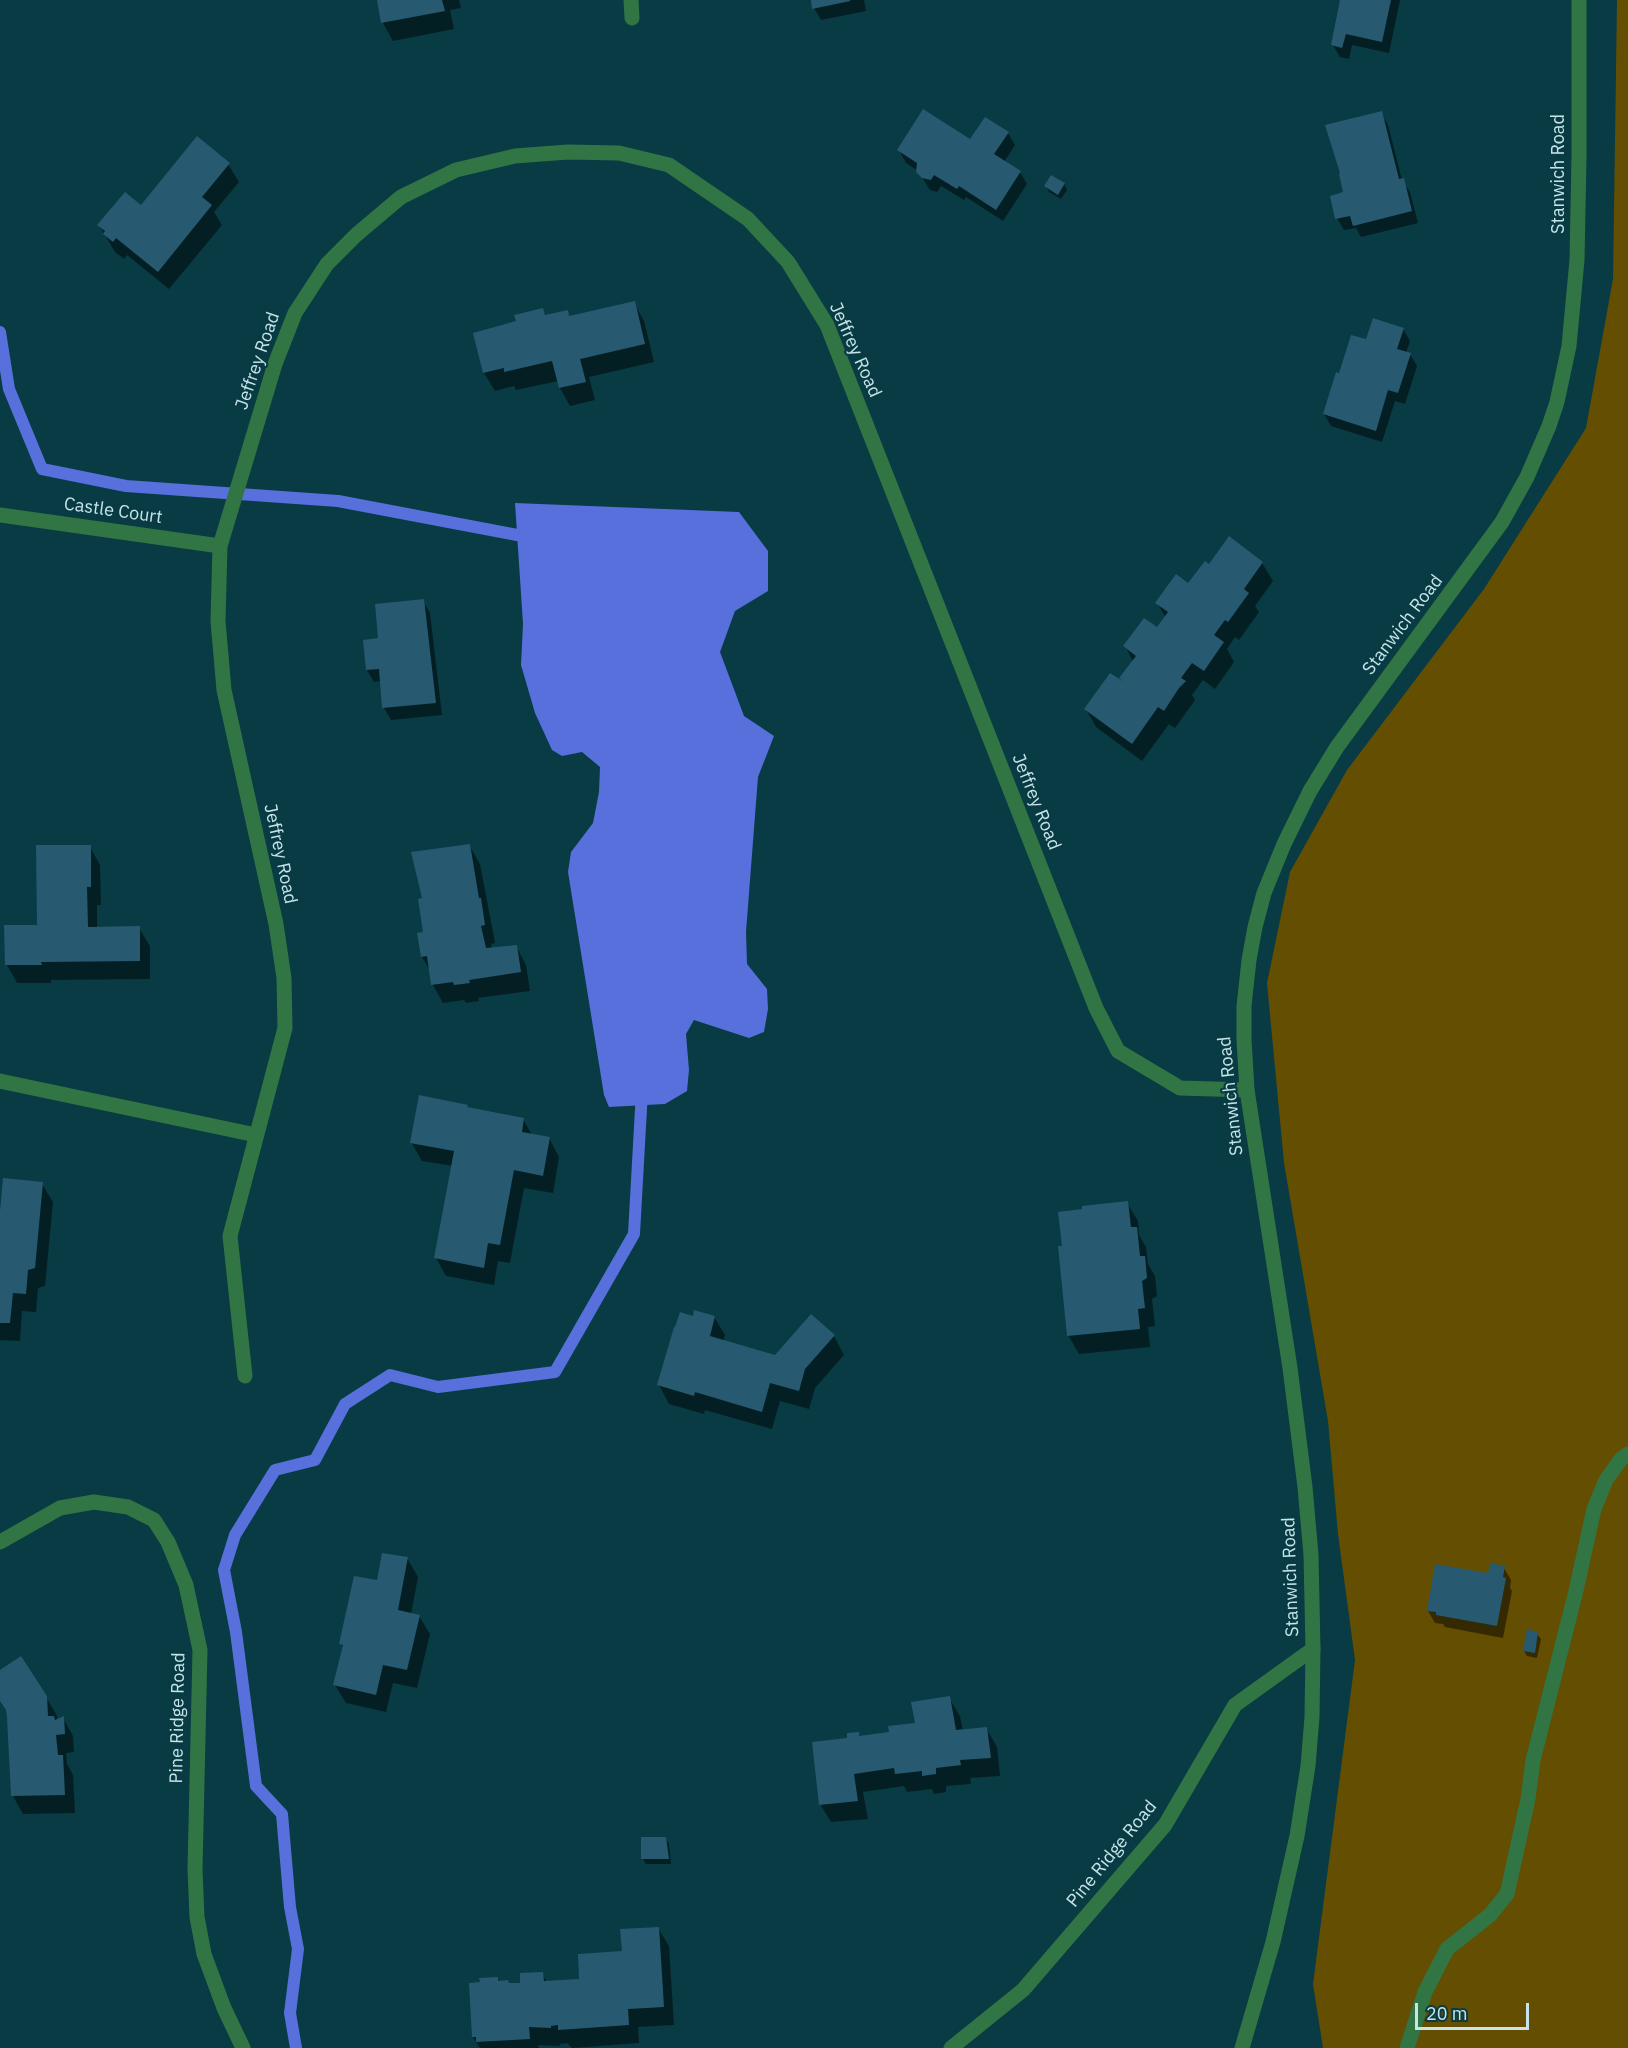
<!DOCTYPE html>
<style>
body{margin:0}
#map{position:relative;width:1628px;height:2048px;overflow:hidden;background:#083b43;font-family:"IBM Plex Sans",sans-serif}
canvas{display:block}
.scale{position:absolute;left:1415px;top:2003px;width:114px;height:27px;box-sizing:border-box;border:3px solid #c6e4ea;border-top:0;padding-left:8px;font-size:18px;line-height:21px;white-space:nowrap;color:#c6e4ea;-webkit-text-stroke:4px #083b43;paint-order:stroke}
</style>
<div id="map">
<canvas width="1628" height="2048"></canvas>
<div class="scale">20 m</div>
</div>
<script>
const g = document.querySelector('canvas').getContext('2d');
g.lineJoin = 'round';
function fillPath(path, color) { g.fillStyle = color; g.fill(path, 'evenodd'); }
const shape = rows => new Path2D(rows.map(r => 'M' + r).join(''));
function trace(path, color, width, dash) { g.strokeStyle = color; g.lineWidth = width; g.lineCap = dash ? 'butt' : 'round'; g.setLineDash(dash || []); g.stroke(path); }
function write(font, color, halo, rows, align = 'center') {
  g.font = font + ' "IBM Plex Sans",sans-serif'; g.lineWidth = 4.5; g.setLineDash([]); g.textBaseline = 'middle'; g.strokeStyle = halo; g.fillStyle = color; for (const [text, x, y, turn = 0] of rows) {
    g.save(); g.translate(x, y); g.rotate((+turn || 0) * Math.PI / 180); g.textAlign = isNaN(turn) ? turn : align; if (halo) g.strokeText(text, 0, 0); g.fillText(text, 0, 0); g.restore();
  }
}
fillPath(shape([
 [1617,0,1628,0,1628,2048,1323,2048,1313,1984,1355,1660,1338,1534,1328,1421,1284,1163,1267,983,1290,872,1347,770,1484,589,1586,428,1613,279]
]), '#634e02');
fillPath(shape([
 [515,503,739,512,768,551,768,591,735,611,720,652,744,716,774,736,758,777,746,932,747,964,767,989,768,1009,764,1032,749,1038,694,1020,686,1034,689,1070,687,1091,665,1104,609,1107,604,1095,568,872,571,852,593,823,599,792,600,767,582,752,562,756,552,750,535,713,521,665,523,624]
]), '#5770db');
fillPath(shape([
 [378,0,459,0,461,8,450,10,454,29,393,41,383,23],
 [812,0,864,0,866,11,821,20,814,8],
 [1341,0,1400,0,1389,53,1352,45,1349,59,1340,57,1333,45],
 [1381,113,1388,125,1402,180,1410,192,1418,223,1361,237,1356,228,1344,230,1337,218,1345,194],
 [1008,133,1015,145,1004,162,1020,172,1027,184,1003,221,966,197,964,200,941,186,937,192,930,190,918,171,906,163,899,150,971,141],
 [228,164,239,182,214,212,222,225,169,289,127,255,124,259,115,252,99,225],
 [1064,184,1067,190,1061,199,1049,192,1046,186],
 [634,303,644,321,654,362,589,377,595,400,570,406,560,388,558,381,516,390,514,386,495,391,484,373,475,334,517,322,543,310,546,316,567,312,570,317],
 [1403,329,1410,341,1406,353,1410,354,1417,366,1405,404,1395,401,1382,442,1331,426,1324,414,1340,375],
 [1262,563,1273,581,1255,606,1259,612,1239,640,1235,637,1227,649,1234,662,1215,689,1203,680,1192,695,1195,700,1175,728,1169,724,1142,761,1096,727,1086,709,1125,684,1121,678,1133,661,1125,646,1157,629,1166,618,1157,603,1189,585,1209,566],
 [423,601,430,613,442,715,391,720,384,708,381,681,374,682,367,670,380,640],
 [469,845,480,864,495,943,491,944,492,949,516,946,526,965,530,991,478,998,479,1001,466,1003,464,1000,443,1003,433,985,431,972,422,957,425,933,424,899],
 [90,847,100,865,101,905,97,905,97,928,139,928,150,946,150,979,51,980,51,983,17,983,7,965,39,926],
 [467,1106,469,1109,523,1119,532,1135,549,1138,559,1157,553,1193,524,1188,510,1263,498,1261,494,1285,446,1276,436,1258,453,1166,422,1161,411,1142],
 [42,1184,53,1202,45,1286,38,1288,36,1312,22,1311,20,1341,0,1340,0,1221],
 [1127,1203,1138,1221,1139,1235,1146,1247,1148,1264,1155,1276,1157,1296,1152,1299,1155,1326,1148,1327,1150,1347,1079,1354,1068,1335],
 [714,1317,725,1335,723,1342,775,1357,834,1336,844,1355,815,1388,809,1409,780,1401,772,1429,705,1410,704,1414,669,1404,659,1385,694,1318],
 [407,1558,418,1577,411,1614,419,1616,430,1634,417,1688,393,1683,386,1712,346,1703,335,1685,344,1648,341,1644,378,1582],
 [1504,1568,1511,1580,1510,1588,1512,1591,1503,1638,1445,1627,1443,1624,1435,1623,1428,1611],
 [1537,1634,1541,1639,1537,1658,1527,1656,1524,1651],
 [0,1672,46,1697,57,1716,57,1720,63,1718,73,1736,74,1752,66,1753,67,1764,73,1775,75,1813,23,1814,13,1796,8,1712,0,1700],
 [949,1698,960,1716,963,1731,986,1728,997,1747,1000,1776,970,1778,971,1784,946,1786,946,1792,934,1794,932,1789,907,1792,904,1786,863,1792,868,1819,831,1822,820,1804,848,1739,858,1734,860,1737,891,1734,917,1724],
 [665,1838,669,1844,671,1864,646,1864,643,1859],
 [658,1928,669,1946,674,2025,638,2027,639,2043,572,2048,567,2043,560,2044,560,2046,538,2045,539,2048,480,2048,473,2037,497,1978,499,1982,509,1985,522,1984,542,1974,547,1982,581,1980]
]), '#0007');
trace(shape([
 [0,332,9,389,42,469,126,486,338,501,533,538],
 [296,2048,290,2013,298,1949,290,1907,282,1814,256,1786,236,1632,224,1570,235,1535,275,1470,315,1460,345,1404,390,1375,438,1387,555,1372,634,1234,642,1091]
]), '#5770db', 12);
fillPath(shape([
 [377,0,442,0,445,11,381,23],
 [811,0,850,0,850,1,812,9],
 [1340,0,1391,0,1382,42,1346,34,1342,48,1331,45],
 [923,109,970,139,985,117,1009,132,994,154,1021,171,996,210,959,186,957,189,934,175,931,180,922,178,916,172,917,163,897,150],
 [1382,111,1399,179,1404,178,1412,211,1353,226,1350,216,1335,219,1330,196,1343,192,1339,174,1340,173,1325,125],
 [197,136,230,163,202,197,212,205,158,272,116,238,113,242,103,234,105,231,97,225,125,192,141,205],
 [1051,175,1065,183,1058,195,1044,186],
 [635,301,645,344,580,359,586,382,559,388,552,361,504,372,504,368,483,373,473,333,516,321,514,315,543,308,545,315,568,310,569,316],
 [1373,318,1404,328,1397,349,1411,353,1398,393,1388,390,1376,431,1323,414,1336,372,1339,373,1351,335,1366,339],
 [1229,536,1263,562,1244,589,1249,593,1228,622,1225,620,1214,635,1224,642,1204,671,1192,663,1181,678,1186,681,1179,688,1164,711,1158,707,1132,744,1084,709,1110,673,1124,682,1119,678,1136,656,1123,646,1144,618,1157,627,1168,612,1155,603,1176,574,1188,583,1205,561,1209,564],
 [424,599,436,703,382,708,379,669,366,670,363,640,378,638,375,604],
 [470,844,479,898,481,898,485,925,481,926,486,948,517,945,521,972,469,980,470,983,454,985,453,982,431,985,427,956,421,957,417,933,423,932,418,899,422,898,411,852],
 [36,845,91,845,91,887,87,887,88,927,140,926,140,961,41,962,42,965,5,965,4,925,37,925],
 [419,1095,468,1105,467,1107,524,1118,522,1132,550,1137,543,1176,514,1170,500,1245,488,1243,484,1268,434,1258,454,1151,410,1143],
 [3,1178,43,1182,35,1268,28,1270,26,1294,13,1293,10,1323,0,1323,0,1211],
 [1128,1201,1131,1227,1137,1227,1140,1256,1145,1256,1147,1278,1142,1281,1145,1308,1138,1309,1140,1329,1067,1336,1058,1246,1062,1246,1058,1212,1082,1209,1082,1206],
 [694,1310,715,1316,710,1336,775,1355,811,1314,835,1335,805,1369,799,1391,770,1383,762,1412,695,1392,694,1396,657,1385,674,1327,675,1327,680,1312,693,1316],
 [382,1553,408,1557,398,1610,420,1615,407,1670,383,1665,376,1695,333,1685,343,1645,339,1644,354,1576,377,1580],
 [1490,1563,1505,1566,1503,1577,1506,1578,1497,1626,1436,1615,1436,1612,1427,1611,1435,1564,1488,1573],
 [1527,1629,1538,1632,1535,1653,1523,1651],
 [21,1656,47,1696,48,1716,54,1716,55,1720,64,1716,65,1734,56,1735,58,1755,63,1755,65,1795,11,1796,7,1717,6,1710,0,1701,0,1670],
 [950,1696,956,1730,987,1727,991,1758,960,1760,961,1765,936,1768,936,1774,922,1776,922,1771,895,1774,894,1768,854,1774,858,1801,819,1805,812,1742,847,1738,847,1733,859,1732,859,1736,889,1732,888,1726,915,1723,911,1702],
 [641,1837,666,1837,669,1859,641,1859],
 [659,1927,664,2007,628,2009,629,2025,558,2030,558,2025,551,2026,551,2028,529,2027,530,2039,476,2042,476,2037,472,2037,469,1983,480,1982,479,1978,498,1977,498,1981,508,1980,509,1983,520,1983,520,1973,543,1972,544,1981,579,1979,578,1954,622,1951,620,1929]
]), '#275a71');
trace(shape([
 [0,1081,256,1135],
 [1407,2048,1425,1992,1447,1949,1490,1915,1507,1894,1528,1799,1533,1760,1575,1595,1594,1509,1606,1480,1621,1459,1628,1454]
]), '#327545', 15);
trace(shape([
 [631,0,632,18],
 [0,515,220,546],
 [245,1376,230,1236,285,1028,284,978,276,924,224,690,218,621,220,546,275,364,295,313,327,264,356,235,401,197,456,170,515,156,568,152,619,153,669,165,748,219,788,262,827,325,1096,1008,1118,1051,1180,1088,1247,1090],
 [0,1542,60,1508,94,1502,128,1507,154,1520,168,1542,186,1585,200,1650,195,1869,197,1917,204,1954,224,2008,243,2048],
 [951,2048,1023,1990,1165,1825,1235,1705,1313,1649]
]), '#327545', 15);
trace(shape([
 [1242,2048,1273,1942,1297,1836,1308,1766,1312,1717,1313,1649,1311,1555,1305,1487,1290,1368,1247,1090,1244,1040,1244,1006,1249,960,1255,927,1264,893,1284,844,1310,791,1337,747,1502,522,1527,477,1549,426,1557,402,1569,346,1577,260,1579,157,1579,0]
]), '#327545', 15);
write('18px', '#c6e4ea', '#083b43', [
 ["Stanwich Road",1559,174,-90],
 ["Jeffrey Road",855,350,66],
 ["Jeffrey Road",258,361,-71],
 ["Castle Court",113,511,8],
 ["Stanwich Road",1403,625,-53],
 ["Jeffrey Road",1036,802,68],
 ["Jeffrey Road",280,854,78],
 ["Stanwich Road",1231,1096,-96],
 ["Stanwich Road",1291,1577,-92],
 ["Pine Ridge Road",178,1718,-89],
 ["Pine Ridge Road",1112,1854,-51]
]);
</script>
